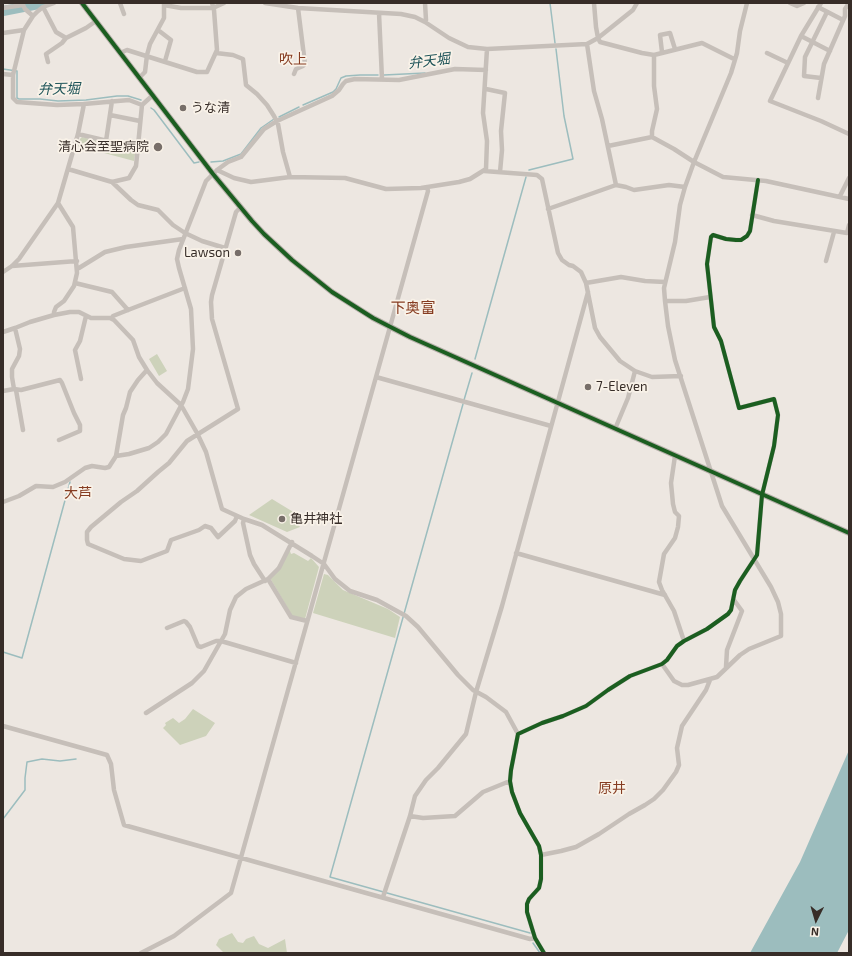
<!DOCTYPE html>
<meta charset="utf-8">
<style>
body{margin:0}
#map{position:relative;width:852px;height:956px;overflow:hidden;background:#ede7e1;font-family:"Exo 2",sans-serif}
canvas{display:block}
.frame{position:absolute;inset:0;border:4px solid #372d28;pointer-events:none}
.north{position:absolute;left:796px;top:900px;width:40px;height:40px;-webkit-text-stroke:3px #f9f2e8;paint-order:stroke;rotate:185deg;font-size:11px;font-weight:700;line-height:16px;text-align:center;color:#372d28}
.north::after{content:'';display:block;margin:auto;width:14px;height:18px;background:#372d28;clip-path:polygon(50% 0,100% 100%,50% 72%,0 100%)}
</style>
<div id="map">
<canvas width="852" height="956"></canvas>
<div class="frame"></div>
<div class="north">N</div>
</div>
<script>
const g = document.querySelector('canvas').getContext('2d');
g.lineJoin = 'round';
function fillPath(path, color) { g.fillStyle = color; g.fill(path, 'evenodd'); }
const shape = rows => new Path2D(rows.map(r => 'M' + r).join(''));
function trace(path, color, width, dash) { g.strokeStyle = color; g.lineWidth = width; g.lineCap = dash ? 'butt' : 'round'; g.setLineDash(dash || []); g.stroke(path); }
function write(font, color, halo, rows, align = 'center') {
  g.font = font + ' "Exo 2","Noto Sans JP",sans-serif'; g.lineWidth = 3.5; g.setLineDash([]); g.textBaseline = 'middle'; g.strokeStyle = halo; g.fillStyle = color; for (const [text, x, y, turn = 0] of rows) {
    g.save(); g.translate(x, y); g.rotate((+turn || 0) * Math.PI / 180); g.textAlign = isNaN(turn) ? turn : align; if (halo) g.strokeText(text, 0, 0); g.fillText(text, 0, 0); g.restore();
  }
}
fillPath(shape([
 [82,137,132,150,135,154,134,161,78,146,80,139],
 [157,354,167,371,159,376,149,359],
 [272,499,295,513,294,518,300,527,287,532,249,515],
 [288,550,290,551,291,554,294,553,308,561,311,558,319,567,305,619,293,617,270,578],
 [324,574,328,575,343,590,388,609,400,617,395,638,313,613],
 [193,709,215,723,206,736,180,745,163,728,166,725,165,723,173,718,179,723,185,719],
 [232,933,238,942,243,943,246,939,254,936,259,944,268,948,285,939,287,953,224,953,216,945,219,939]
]), '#cdd2ba');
fillPath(shape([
 [849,750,849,930,837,953,750,953,800,862]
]), '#9cbdbe');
trace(shape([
 [550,3,555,43],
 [3,69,17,71,17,98,19,99,40,99,58,101,86,100,117,96,128,96,141,100],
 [384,75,425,73],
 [303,105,333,92,336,89,341,78,346,76,360,75,378,75],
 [151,108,154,110,194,163,199,162],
 [279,117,299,107],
 [211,162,223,161,241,154,261,128,274,119],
 [529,170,573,159,564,116,556,49],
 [475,359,526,177],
 [464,400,472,373],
 [463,404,330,877,530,933],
 [3,652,22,658,70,482],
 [3,819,25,790,25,778,27,762,42,759,60,761,76,759],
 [533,943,540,953]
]), '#9cbdbe', 1.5);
trace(shape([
 [3,11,44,3]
]), '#9cbdbe', 10);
trace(shape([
 [22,3,25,9,33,16],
 [120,3,124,14],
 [265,3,298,8,401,14,415,17,425,22,449,38,468,47,487,49,587,44,598,38,633,10,637,3],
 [594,3,596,27,598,38,600,42,642,53,654,55,702,43,734,59],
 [790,3,797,6,804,3],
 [821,3,801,36,770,101,821,121,849,134],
 [164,5,181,8,213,8,224,3],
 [43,7,56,32,66,38],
 [818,7,843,20],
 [3,8,23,5],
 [379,13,382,79],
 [425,22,426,20,425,3],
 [158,30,171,40,165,61],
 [3,33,24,30,33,16,38,11,43,7,54,3],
 [801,36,830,51],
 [587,44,594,91,602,119,616,185],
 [662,52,660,35,670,33,675,49],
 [120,53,127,50,197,72,207,72,217,50,214,10,212,3],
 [216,53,233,55,243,59,246,85,257,94,267,105,274,116,278,124,283,152,290,177],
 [767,53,788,63],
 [654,55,654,86,657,109,652,131,652,137,674,149,694,162,723,177,766,181,849,199],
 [48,62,46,54,62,43,66,38,86,28,96,21],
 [3,74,13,75,13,98,17,102,57,105,84,104,129,100,142,105],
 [294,74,296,69,303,66,305,64,298,8],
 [13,75,24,30],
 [139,78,145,72,147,55,150,44,164,18,164,3],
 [821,78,804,76,805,57,827,12],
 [486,89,505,93,501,131,502,150,500,172],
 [818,98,824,64,845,16,845,9,849,3],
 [110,115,140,121],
 [78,134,137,148],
 [106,141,112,101],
 [608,146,652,137],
 [68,169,112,182,129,178,136,166,142,105,153,95],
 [217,170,234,178,251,182,290,177,345,178,386,189,421,188,459,182,470,179,486,169,487,141,483,113,487,49],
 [484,171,537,175,542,179,558,253,562,260,569,265,573,266,581,272,586,283,595,328,600,337,620,361,635,371,652,377,681,376],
 [112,182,131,200,138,205,158,210,173,225,185,233,202,241,225,248],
 [840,196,849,178],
 [548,209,616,185,626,187,634,190,669,185,685,187],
 [752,215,774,221,847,233,849,225],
 [826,261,834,232],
 [12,266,77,261],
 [77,268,79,268,105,252,126,247,183,239],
 [3,272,12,266,19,259,58,203,78,134,84,104],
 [75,283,112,292,128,310],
 [586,283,621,277,645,281,665,282],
 [665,301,686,301,710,297],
 [54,315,54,312,56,307,64,301,74,286,77,273,73,227,58,203],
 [112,318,113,316,128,310,185,288],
 [15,328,20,349,19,356,12,369,12,377,14,389,21,390,60,380,62,383,74,413,80,425,80,431,59,440],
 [3,332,15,328,30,322,54,315,70,312,79,312,91,318,110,318,114,320,133,340,139,357,147,370,157,383,181,405,197,433,206,452,222,509,244,519,262,525,312,556,324,564,335,579,350,591,377,600,406,616,418,627,458,675,473,690,486,697,506,712,518,734],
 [376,377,551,426],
 [81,379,75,350,80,341,86,316],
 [16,390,23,430],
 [3,391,14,389],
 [615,429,628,398,635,371],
 [116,456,123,415,126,408,130,392,138,380,147,370],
 [675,456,671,483,673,504,675,512,679,516,678,527,675,538,664,554,659,582,662,590,674,611,684,641],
 [3,502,19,496,36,486,53,487,65,482,85,468,92,466,105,468,109,467,116,456,129,454,149,448,158,442,166,434,183,402,188,389,193,349,191,309,179,268,177,259,179,250,206,181,217,170,228,162,241,157,264,129,277,121,332,96,339,90,343,84,346,81,355,79,399,80,455,69,486,70],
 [237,516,235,521,218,537,211,528,205,526,199,530,171,540,167,551,141,561,124,559,88,544,87,540,87,532,91,527,121,502,137,491,158,472,169,463,187,441,238,409,212,319,211,302,212,295,236,212,241,207],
 [244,519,243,523,250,555,254,564,265,581],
 [516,553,665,595],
 [268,579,291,617,307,621],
 [167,628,184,621,186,622,190,627,198,646,201,647,216,641,221,641,296,663],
 [662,664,674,681,682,685,688,685,717,677,740,655,749,649,781,636,781,614,778,602,771,587,722,506,675,360,668,326,665,301,664,288,675,242,680,205,685,187,694,162,731,73,737,53,740,31,747,3],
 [726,667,727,650,742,611,734,600],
 [146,713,192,683,204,671,225,634,230,610,236,597,246,589,268,579,279,568,292,542],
 [3,726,107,755,111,764,114,790,124,825,530,939,535,938],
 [410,816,423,818,455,816,483,792,510,781],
 [541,855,561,851,576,847,599,834,629,814,645,805,654,799,663,790,676,772,679,765,677,748,682,726,706,690,710,680],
 [383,897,410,816,415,796,426,780,438,768,466,734,476,692,502,606,588,292],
 [141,953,174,936,231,893,376,377,428,191,427,187],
 [544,953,535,938,527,912,527,904,529,899,539,888,541,879,541,855,539,846,520,813,512,792,510,781,511,770,518,734,542,723,563,716,586,706,608,690,630,676,662,664,667,660,677,646,684,641,707,629,728,614,731,610,735,590,740,581,757,555,762,495,774,446,778,415,774,399,739,408,721,341,714,327,707,264,711,237,713,235,726,239,736,240,741,240,747,236,750,231,758,180]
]), '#c6bfb9', 4.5);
trace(shape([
 [82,3,213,174,252,221,264,234,292,260,332,292,373,318,410,337,849,533]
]), '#b7b0aa', 6);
trace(shape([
 [82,3,213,174,252,221,264,234,292,260,332,292,373,318,410,337,849,533],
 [544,953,535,938,527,912,527,904,529,899,539,888,541,879,541,855,539,846,520,813,512,792,510,781,511,770,518,734,542,723,563,716,586,706,608,690,630,676,662,664,667,660,677,646,684,641,707,629,728,614,731,610,735,590,740,581,757,555,762,495,774,446,778,415,774,399,739,408,721,341,714,327,707,264,711,237,713,235,726,239,736,240,741,240,747,236,750,231,758,180]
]), '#1b5e20', 4);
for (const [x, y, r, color] of [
 [183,108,4,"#776e69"],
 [158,147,5,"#776e69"],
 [238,253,4,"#776e69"],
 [588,387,4,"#776e69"],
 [282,519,4,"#776e69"]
]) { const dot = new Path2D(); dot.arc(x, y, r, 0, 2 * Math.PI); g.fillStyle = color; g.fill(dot); trace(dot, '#f9f2e8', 1.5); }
write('13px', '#372d28', '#f9f2e8', [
 ["うな清",191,108],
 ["清心会至聖病院",149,147,"right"],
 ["Lawson",230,253,"right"],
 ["7-Eleven",596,387],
 ["亀井神社",290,519]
], 'left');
write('14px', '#863c21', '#f9f2e8', [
 ["吹上",293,59],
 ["大芦",78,493],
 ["原井",612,788]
]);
write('italic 14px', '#1d5358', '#f9f2e8', [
 ["弁天堀",429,61,-7],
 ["弁天堀",59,89,-1]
]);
write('15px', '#863c21', '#f9f2e8', [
 ["下奥富",413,308]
]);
</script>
